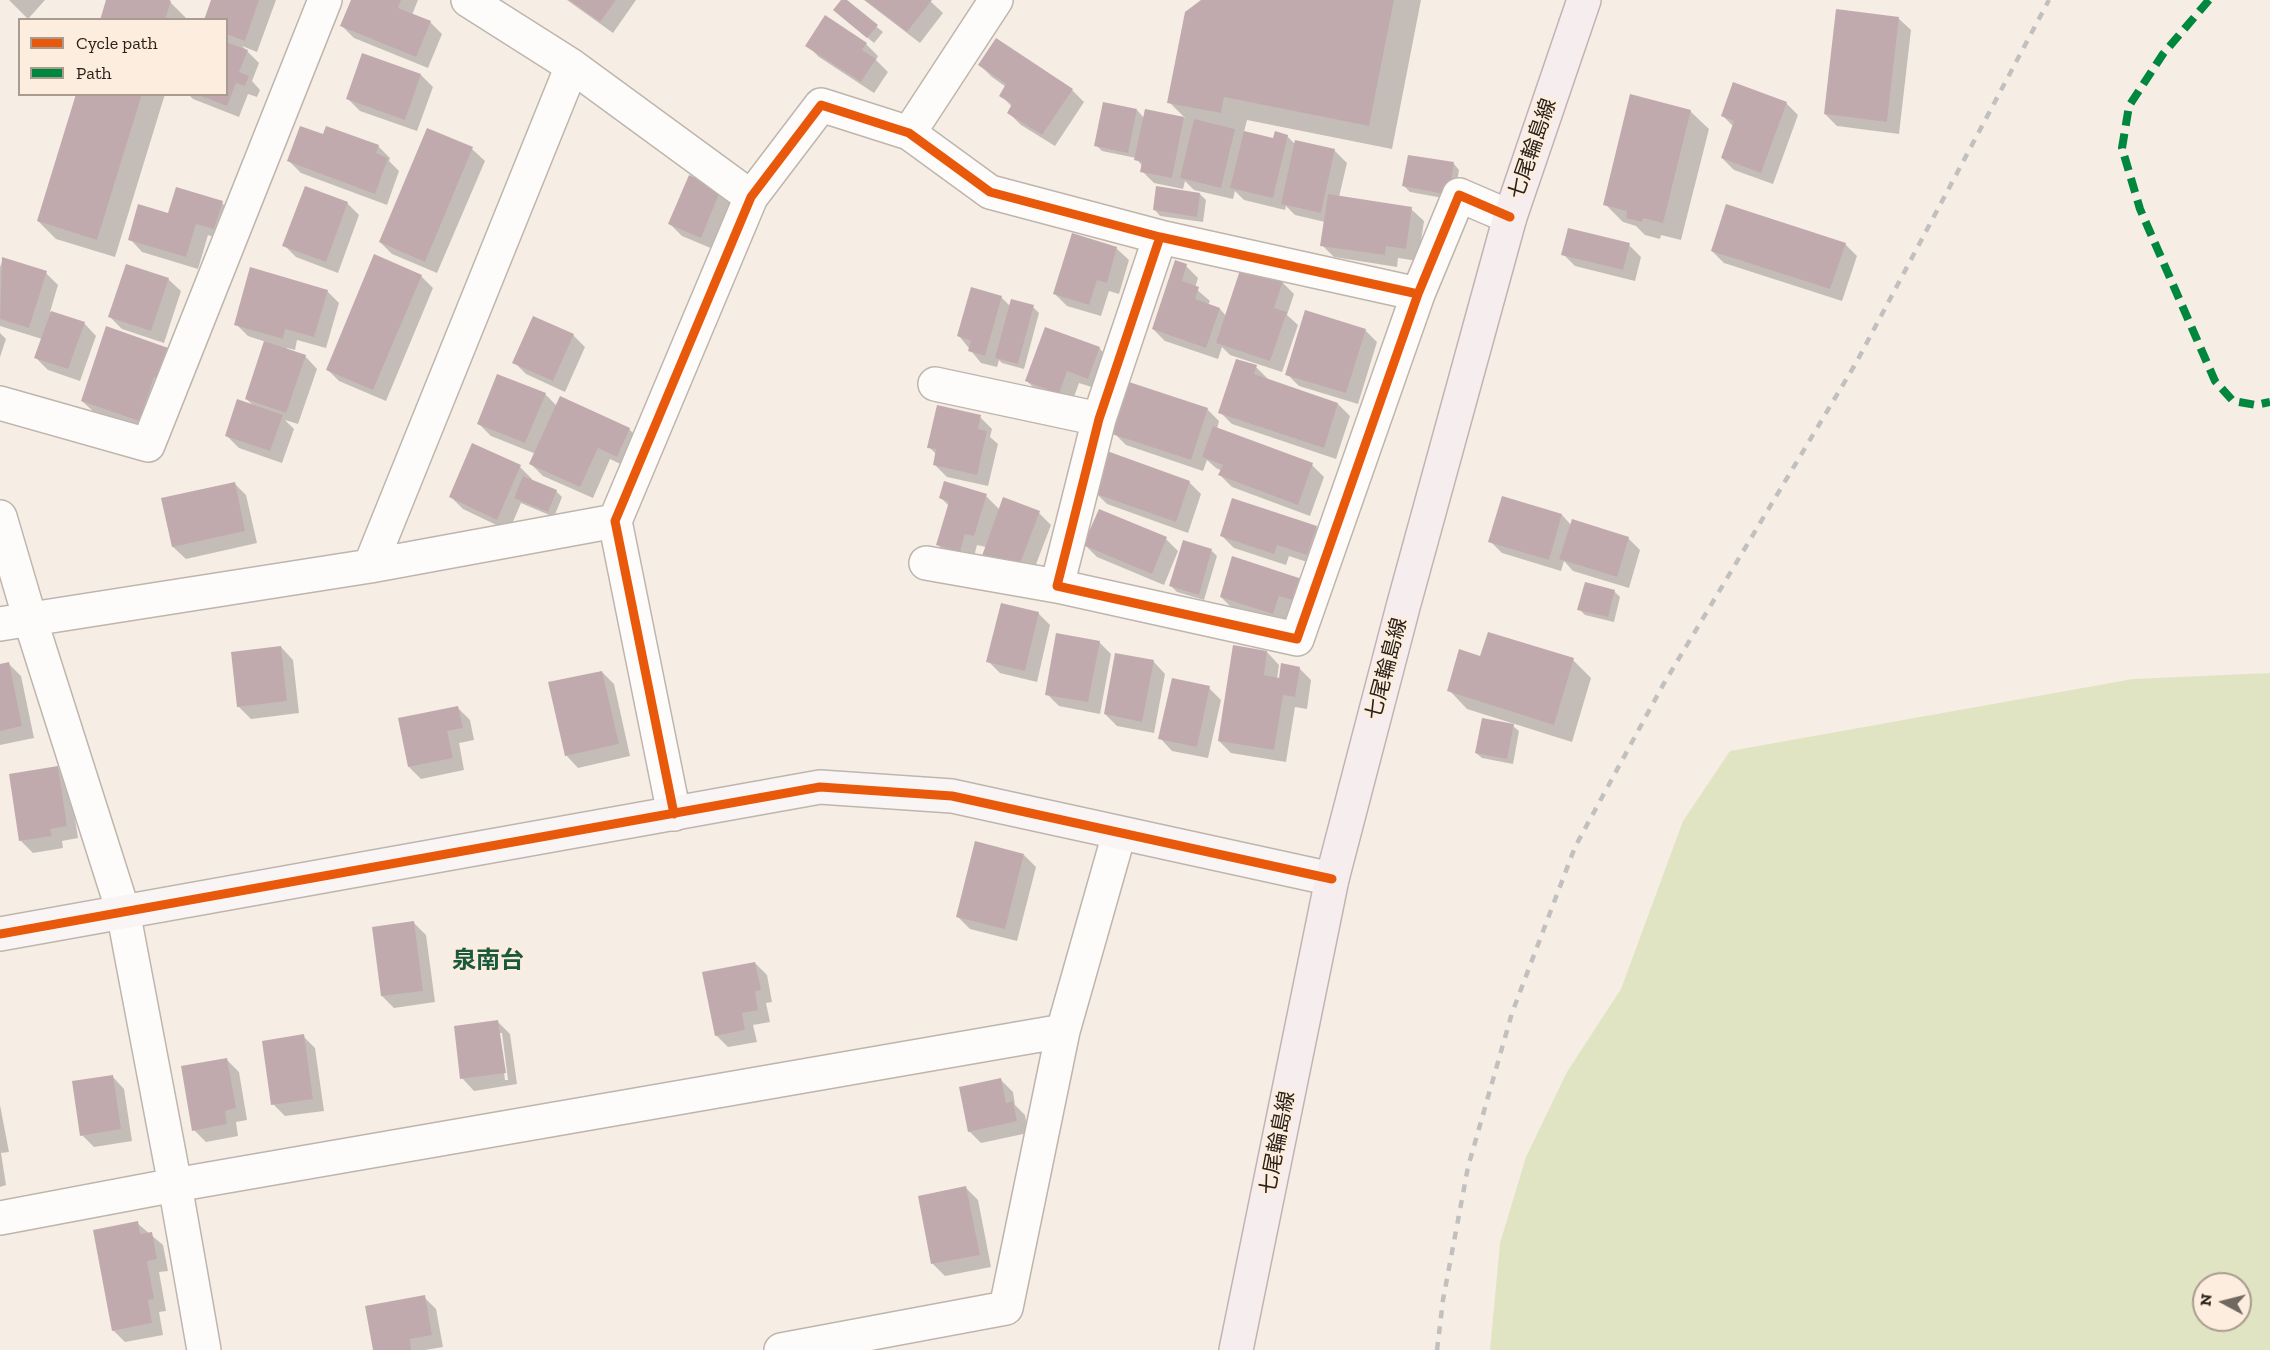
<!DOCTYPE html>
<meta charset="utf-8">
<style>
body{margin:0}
#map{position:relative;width:2270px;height:1350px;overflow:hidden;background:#f6ede5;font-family:"Zilla Slab",serif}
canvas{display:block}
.legend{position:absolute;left:18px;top:18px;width:210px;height:78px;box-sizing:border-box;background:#fceddf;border:2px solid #a89b8f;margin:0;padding:8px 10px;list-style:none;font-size:18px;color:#2a2118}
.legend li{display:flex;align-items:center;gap:12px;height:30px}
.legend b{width:30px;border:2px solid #a89b8f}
.north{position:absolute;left:2192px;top:1272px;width:60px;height:60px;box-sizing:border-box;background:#fceddf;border:2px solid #a89b8f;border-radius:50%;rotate:277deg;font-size:16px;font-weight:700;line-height:24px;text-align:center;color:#2a2118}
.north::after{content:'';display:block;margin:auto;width:21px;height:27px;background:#716860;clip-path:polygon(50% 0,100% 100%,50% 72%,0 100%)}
</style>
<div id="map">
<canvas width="2270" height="1350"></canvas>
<ul class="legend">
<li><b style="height:8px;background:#e8590c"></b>Cycle path</li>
<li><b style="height:8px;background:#00873e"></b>Path</li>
</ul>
<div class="north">N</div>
</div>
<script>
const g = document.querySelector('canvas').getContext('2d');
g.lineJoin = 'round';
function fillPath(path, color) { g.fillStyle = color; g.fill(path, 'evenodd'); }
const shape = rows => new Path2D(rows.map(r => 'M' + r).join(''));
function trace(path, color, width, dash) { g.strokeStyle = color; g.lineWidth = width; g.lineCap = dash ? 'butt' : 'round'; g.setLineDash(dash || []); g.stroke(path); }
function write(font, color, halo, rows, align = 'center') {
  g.font = font + ' "Zilla Slab","Noto Sans JP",serif'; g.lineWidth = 6; g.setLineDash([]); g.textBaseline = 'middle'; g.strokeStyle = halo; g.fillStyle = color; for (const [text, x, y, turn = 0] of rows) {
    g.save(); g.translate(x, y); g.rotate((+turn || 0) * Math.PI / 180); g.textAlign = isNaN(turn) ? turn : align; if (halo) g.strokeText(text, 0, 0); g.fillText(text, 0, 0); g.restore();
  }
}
fillPath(shape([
 [2270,673,2270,1350,1490,1350,1500,1243,1526,1157,1567,1072,1621,989,1683,821,1730,751,2133,679],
 [2204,1284,2240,1284,2240,1320,2204,1320]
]), '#e1e4c2');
fillPath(shape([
 [9,0,45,0,28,19],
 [107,0,164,0,170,2,188,20,101,20],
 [212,0,276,0,257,52,242,46,259,63,252,81,260,90,257,97,248,94,239,117,193,99,188,94,226,94,226,20],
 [353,0,418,0,412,15,430,22,442,34,428,68,354,38,342,26],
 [567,0,636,0,613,33],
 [843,0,883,32,874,43,840,15],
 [864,0,929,0,943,13,920,43],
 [1203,0,1421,0,1392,149,1247,120,1244,132,1274,139,1287,136,1296,145,1296,142,1335,151,1347,163,1339,197,1411,209,1424,221,1418,261,1398,258,1397,267,1334,257,1322,245,1325,222,1295,215,1286,206,1285,210,1244,200,1235,191,1233,199,1194,190,1185,181,1183,189,1154,183,1142,171,1143,167,1136,158,1102,151,1096,145,1137,110,1144,118,1146,110,1185,118,1169,102],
 [826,18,866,44,878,56,876,60,888,72,874,93,819,57,807,45],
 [1898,18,1911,30,1899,134,1837,126,1825,114],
 [363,55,421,75,433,87,417,131,360,111,348,99],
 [980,65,1072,90,1084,102,1055,146,1021,125,1009,113,1012,107,1001,95,1006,87,992,77],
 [78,94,165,94,115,257,56,239,38,221],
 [1786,103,1798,115,1773,184,1734,170,1722,158,1734,127,1723,116],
 [1690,111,1709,129,1681,240,1661,235,1660,239,1645,235,1636,226,1623,222,1605,204],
 [427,130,472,149,485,161,437,273,392,254,380,242],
 [378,146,390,158,389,161,399,171,387,205,301,173,289,161],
 [1454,164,1459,170,1454,200,1410,192,1404,186],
 [720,190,732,202,713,249,682,236,670,224],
 [1200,194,1206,200,1203,222,1160,216,1155,210],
 [222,203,234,215,226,241,208,235,198,269,142,252,130,239,169,215],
 [347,203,359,215,338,273,296,257,284,245],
 [1845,244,1857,256,1842,301,1724,263,1712,251],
 [1629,245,1641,257,1635,281,1575,266,1563,254],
 [1116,248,1129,260,1119,294,1109,291,1101,316,1067,306,1055,294],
 [3,259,46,273,58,285,50,312,84,323,96,336,80,381,48,370,36,358,42,339,0,326,0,267],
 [1186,266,1198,278,1195,288,1210,301,1208,305,1220,309,1226,316,1282,282,1294,294,1287,315,1298,325,1282,372,1230,355,1222,347,1218,359,1165,341,1153,329],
 [421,276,433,288,386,401,339,381,327,369],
 [168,279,181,291,164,343,122,329,110,317],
 [972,289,1002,298,1010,306,1033,307,1039,313,1024,369,1002,363,999,360,997,367,981,363,959,336],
 [327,291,339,303,326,348,297,340,295,350,287,348,286,350,305,356,317,369,298,424,285,420,294,429,282,463,239,448,227,436,255,407,246,399,266,342,248,336,236,324],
 [1045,329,1099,348,1112,361,1101,390,1079,383,1071,405,1039,393,1027,381],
 [1365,330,1377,342,1358,404,1299,386,1287,374],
 [0,333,6,339,0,357],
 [573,335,585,347,565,392,526,374,514,362],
 [170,350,151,432,95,413,82,401],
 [1256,367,1268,379,1268,381,1338,404,1350,416,1336,459,1232,424,1220,412],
 [545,394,557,406,629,429,641,441,629,468,610,459,593,498,543,476,531,464,536,454,491,436,479,424],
 [1207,409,1219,421,1217,429,1312,465,1324,477,1310,516,1232,487,1220,475,1222,471,1216,468,1207,460,1203,471,1126,445,1114,433],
 [980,417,992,429,990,437,998,444,988,486,947,477,935,465,937,455,929,447],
 [520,467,532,479,531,481,556,491,562,497,554,517,521,503,509,531,463,509,451,497],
 [1189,482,1201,494,1188,533,1107,504,1095,492],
 [234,483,246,495,257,543,186,559,173,547,163,499],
 [986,496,1000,510,1039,513,1051,525,1030,580,986,547,977,545,972,564,950,557,938,545,949,506,941,498],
 [1562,515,1572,526,1628,538,1640,550,1629,588,1573,571,1564,561,1561,571,1502,553,1490,541],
 [1316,527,1328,539,1319,566,1289,556,1286,565,1234,548,1222,536],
 [1166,539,1178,551,1164,585,1097,557,1085,545],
 [1212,551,1217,556,1204,600,1177,592,1171,586],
 [1301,580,1285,626,1233,609,1221,597],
 [1614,591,1620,597,1614,622,1585,615,1579,609],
 [1038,613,1050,625,1037,682,1000,673,988,661],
 [1099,642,1111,654,1100,714,1059,706,1047,694],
 [281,647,293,660,299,713,251,719,238,706],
 [1267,652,1279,665,1277,679,1280,679,1299,668,1311,680,1307,709,1295,707,1286,762,1231,753,1219,741],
 [1481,658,1573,660,1591,678,1572,742,1467,709,1449,690],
 [1153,661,1165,674,1154,733,1117,726,1105,714],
 [9,664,21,676,34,738,0,745,0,666],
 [602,672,614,684,630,756,578,768,566,755],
 [1209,688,1221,700,1208,758,1172,751,1160,738],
 [458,708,470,720,474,740,459,743,464,770,421,779,409,767],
 [1513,726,1519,731,1513,764,1482,758,1476,753],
 [57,767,69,780,78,838,62,841,63,848,33,853,21,841],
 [1024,855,1036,867,1017,941,970,929,958,917],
 [414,923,426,935,435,1002,394,1008,382,996],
 [755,963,767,975,772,1002,766,1003,770,1022,753,1025,757,1042,728,1047,716,1035],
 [498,1022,510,1034,517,1084,474,1091,462,1078],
 [499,1033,502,1033,508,1080,505,1080],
 [303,1036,315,1048,324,1111,285,1116,273,1104],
 [227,1060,239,1072,247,1120,236,1122,238,1136,206,1142,194,1130],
 [112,1076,124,1089,132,1141,94,1147,82,1135],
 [1001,1080,1013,1092,1015,1105,1025,1115,1028,1133,981,1143,969,1131],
 [0,1105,9,1152,1,1153,6,1185,0,1187],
 [965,1187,978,1200,991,1267,945,1276,933,1264,919,1197],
 [137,1223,163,1245,168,1271,159,1272,166,1311,159,1312,163,1335,125,1342,113,1330],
 [424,1297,436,1309,443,1347,425,1350,374,1350]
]), '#0003');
fillPath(shape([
 [106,0,169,0,171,1,165,20,100,20],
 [211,0,259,0,245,41,226,34,226,20,204,20],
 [351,0,401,0,398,8,431,21,416,57,340,26],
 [569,0,616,0,600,22],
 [841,0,847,0,878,25,867,38,833,10],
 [865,0,932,0,907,32],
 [1201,0,1394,0,1369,126,1224,97,1221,113,1167,103,1185,12],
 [1836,9,1899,17,1887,122,1824,114],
 [825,15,867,43,862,50,876,59,861,82,805,46],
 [996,38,1073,89,1042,135,1007,113,1012,104,999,96,1006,84,978,65],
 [226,42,248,50,239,72,249,76,245,86,236,83,227,106,198,95,226,94],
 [362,53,421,74,405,120,346,99],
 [1733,82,1787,102,1761,173,1721,158,1734,121,1721,116],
 [76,94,142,94,97,240,37,221],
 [1630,94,1691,110,1663,223,1643,218,1642,222,1626,218,1627,211,1603,205],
 [1103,102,1137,109,1128,153,1094,146],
 [1145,109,1184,117,1172,178,1140,172,1142,162,1134,160],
 [1194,119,1235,129,1221,188,1180,178],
 [300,126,323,134,326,126,379,145,376,153,388,158,375,194,287,161],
 [427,128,473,147,425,262,379,242],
 [1244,131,1273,138,1275,131,1288,135,1273,198,1230,188],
 [1295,140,1335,149,1321,213,1281,204],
 [1408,155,1454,162,1449,195,1402,186],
 [689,175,721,189,701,238,668,224],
 [305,186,348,202,326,262,282,246],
 [1156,186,1200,193,1197,217,1153,210],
 [176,187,223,201,214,229,196,224,186,257,128,240,138,204,168,213],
 [1328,194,1412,207,1406,249,1386,246,1385,255,1320,246],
 [1726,204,1846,243,1830,289,1711,251],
 [1568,228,1630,243,1623,270,1561,255],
 [1072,233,1117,247,1107,283,1097,280,1089,305,1053,294],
 [374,254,422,275,373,390,326,370],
 [2,257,47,271,29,328,0,319],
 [1175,260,1187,264,1182,281,1199,287,1195,299,1220,308,1206,348,1152,329],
 [126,264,169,278,151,331,108,317],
 [250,267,328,290,314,337,285,329,283,339,234,325],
 [1241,267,1283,281,1274,308,1287,312,1270,361,1216,343],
 [971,287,1002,296,985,356,968,351,971,341,957,336],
 [1011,299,1034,305,1018,364,995,358],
 [1305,310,1366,329,1346,393,1285,375],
 [51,311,85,322,68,369,34,358],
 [533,316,574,334,553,381,512,363],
 [106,326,171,349,161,379,154,377,139,421,81,401],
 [1045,327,1100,347,1088,379,1067,371,1059,394,1025,381],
 [264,341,306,355,286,413,245,399],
 [1236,359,1257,365,1254,374,1338,403,1324,448,1218,413],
 [497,374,546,393,525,443,477,424],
 [1129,382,1208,408,1191,460,1112,434],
 [560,396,630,428,617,457,598,448,580,487,529,464],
 [237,399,283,415,270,451,225,436],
 [937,405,981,415,978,429,987,431,977,475,933,465,936,449,927,448],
 [1213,426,1313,463,1298,505,1218,475,1223,465,1202,457],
 [472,443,521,465,497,520,449,497],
 [1107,451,1190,481,1176,522,1093,493],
 [523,476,557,490,548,512,514,498],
 [944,481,987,494,974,536,965,534,960,552,936,545,949,502,939,498],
 [235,482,245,531,172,547,161,498],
 [1502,496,1562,514,1549,560,1488,542],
 [1003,497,1040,511,1018,569,982,556],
 [1232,498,1317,526,1307,555,1277,545,1274,554,1220,536],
 [1099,509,1167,537,1152,574,1083,545],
 [1572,519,1629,537,1617,577,1559,559],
 [1183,540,1212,549,1199,595,1169,586],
 [1232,556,1302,579,1295,601,1279,596,1273,614,1220,597],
 [1585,582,1615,590,1608,617,1577,610],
 [1001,603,1039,612,1025,671,986,662],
 [1488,632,1574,658,1554,725,1447,691,1459,649,1480,656],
 [1056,633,1100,641,1088,702,1045,695],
 [1233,645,1267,651,1264,675,1279,678,1281,663,1300,667,1295,697,1283,695,1274,750,1218,741],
 [281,646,287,701,237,707,231,652],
 [1115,653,1154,660,1142,722,1104,714],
 [9,662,22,726,0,731,0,664],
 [602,671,619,744,565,756,548,682],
 [1172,678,1210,686,1197,747,1158,739],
 [458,706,463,728,447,731,453,758,408,767,398,718],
 [1482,718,1514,724,1507,759,1475,753],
 [58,766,67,826,50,829,52,836,19,841,9,774],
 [975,841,1024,854,1005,929,956,917],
 [414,921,423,991,381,996,372,927],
 [755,962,761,990,755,991,758,1010,742,1013,745,1030,715,1036,702,972],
 [498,1020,506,1073,460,1079,454,1026],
 [304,1034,313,1099,271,1105,262,1041],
 [227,1058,236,1108,225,1111,227,1124,192,1131,181,1066],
 [113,1075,121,1129,80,1136,72,1081],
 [1001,1078,1006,1103,1013,1101,1017,1121,968,1132,959,1087],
 [966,1186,980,1255,931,1264,918,1196],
 [138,1221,140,1234,152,1232,157,1259,147,1261,154,1299,148,1300,152,1323,112,1331,93,1230],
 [425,1295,432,1335,410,1339,411,1350,373,1350,365,1306]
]), '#c0aaad');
const street = shape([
 [468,0,572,66,751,197],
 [909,133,996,0],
 [1418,294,1297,639,1057,586,1099,419,1160,237,1418,294,1459,195,1510,217],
 [935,384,1099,419],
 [0,403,148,445,325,0],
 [0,517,30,619,123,911,175,1185,204,1350],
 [926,563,1057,586],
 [370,566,572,66],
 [0,624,370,566,615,521],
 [674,814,615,521,751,197,821,105,909,133,990,192,1160,237],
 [0,1218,175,1185,1063,1031],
 [781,1350,1006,1308,1063,1031,1119,834]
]);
const secondary = shape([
 [0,934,820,787,952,796,1332,879]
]);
const primary = shape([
 [1236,1350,1332,879,1403,607,1510,217,1584,0]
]);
trace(street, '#beb5ad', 36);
trace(secondary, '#beb5ad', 36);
trace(primary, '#c4b2b2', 36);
trace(street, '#fefcfb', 33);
trace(secondary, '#faf5f5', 33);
trace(primary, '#f6edee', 33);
trace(shape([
 [1437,1350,1443,1300,1468,1167,1512,1013,1575,847,1663,685,1856,363,2049,0]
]), '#c2c0be', 4.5, [8, 8]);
trace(shape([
 [2209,0,2163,54,2129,106,2122,148,2140,209,2215,381,2233,401,2256,405,2270,402]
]), '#00873e', 8, [15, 8]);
trace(shape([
 [1418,294,1297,639,1057,586,1099,419,1160,237,1418,294,1459,195,1510,217],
 [674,814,615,521,751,197,821,105,909,133,990,192,1160,237],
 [0,934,820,787,952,796,1332,879]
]), '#e8590c', 9);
write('21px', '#2a2118', '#fceddf', [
 ["七尾輪島線",1533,149,-71],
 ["七尾輪島線",1387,669,-75],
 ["七尾輪島線",1278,1143,-79]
]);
write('bold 24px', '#1a593c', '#fceddf', [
 ["泉南台",488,961]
]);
</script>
